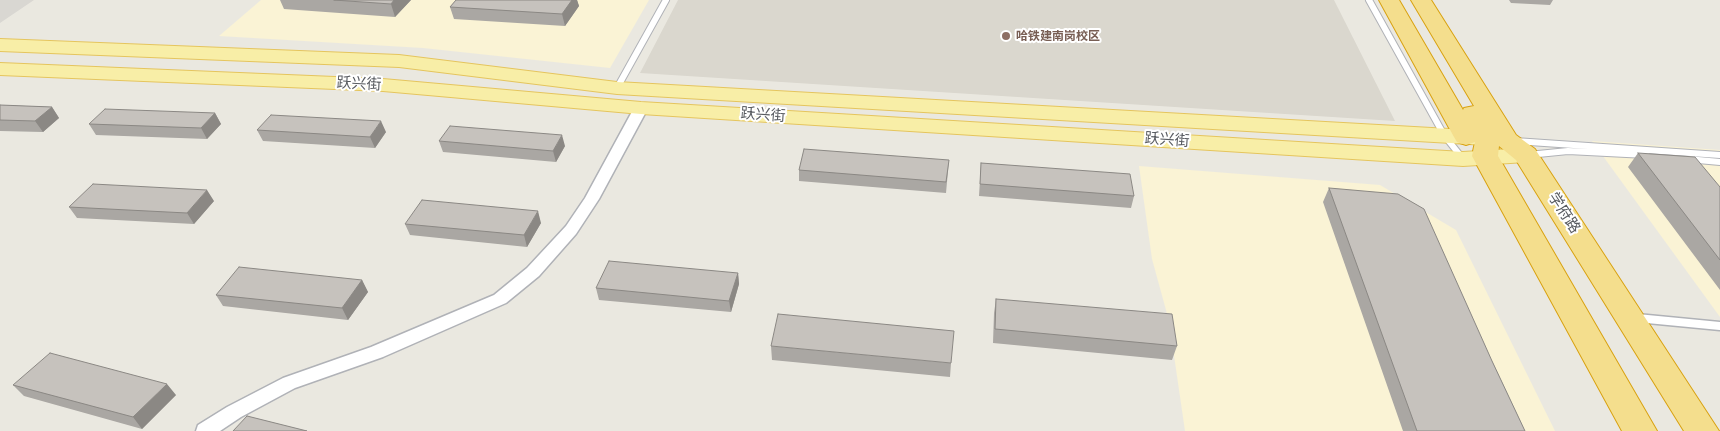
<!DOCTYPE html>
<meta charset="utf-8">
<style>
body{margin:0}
canvas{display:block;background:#eae8e0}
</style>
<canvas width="1720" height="431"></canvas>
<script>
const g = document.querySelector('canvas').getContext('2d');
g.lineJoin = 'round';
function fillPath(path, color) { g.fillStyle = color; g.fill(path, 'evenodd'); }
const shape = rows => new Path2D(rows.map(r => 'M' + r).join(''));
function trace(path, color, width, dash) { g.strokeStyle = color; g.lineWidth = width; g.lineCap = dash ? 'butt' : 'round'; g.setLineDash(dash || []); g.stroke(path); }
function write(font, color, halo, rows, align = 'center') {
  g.font = font + ' "Work Sans","Noto Sans SC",sans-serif'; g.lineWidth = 4; g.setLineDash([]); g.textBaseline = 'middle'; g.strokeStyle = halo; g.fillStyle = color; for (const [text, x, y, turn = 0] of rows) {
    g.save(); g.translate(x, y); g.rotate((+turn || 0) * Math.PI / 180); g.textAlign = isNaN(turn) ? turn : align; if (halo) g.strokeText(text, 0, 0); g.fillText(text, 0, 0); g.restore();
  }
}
fillPath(shape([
 [261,0,649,0,610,68,423,48,219,36],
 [1592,141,1720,150,1720,317],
 [1139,166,1380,185,1456,230,1555,431,1185,431,1169,321,1152,259]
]), '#faf3d5');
fillPath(shape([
 [0,0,34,0,0,23]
]), '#d9d7d2');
fillPath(shape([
 [678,0,1334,0,1395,121,640,73]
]), '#dad7ce');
const laneFar1 = shape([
 [1369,0,1444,135,1463,159],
 [617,88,666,0],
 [1515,141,1720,155],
 [1528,155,1568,151,1646,155],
 [1687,159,1720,162]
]);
const lane = shape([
 [1637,318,1720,326]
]);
const street = shape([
 [641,104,648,108,599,199,576,234,539,276,506,303,383,357,295,388,241,417,220,431,196,431,198,425,227,407,283,378,371,347,494,295,527,268,566,226,585,198,634,108,641,104]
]);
const primary = shape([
 [0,39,399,55,617,82,1485,131,1493,133,1496,138,1493,143,1485,145,617,94,399,67,0,51,0,39],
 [0,63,383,79,641,102,1463,152,1526,148,1534,150,1537,155,1534,160,1526,162,1463,166,641,114,383,91,0,75,0,63]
]);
const highway = shape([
 [1379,0,1399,0,1463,110,1464,108,1474,106,1411,0,1431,0,1516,135,1535,149,1719,431,1684,431,1516,160,1499,146,1498,156,1657,431,1622,431,1472,156,1475,142,1466,145,1457,142,1454,137,1379,0]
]);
trace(laneFar1, '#b0b2b7', 8);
trace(lane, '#b0b2b7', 11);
trace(street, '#b0b2b7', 3);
trace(primary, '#e5c55e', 2);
trace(highway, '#d9a211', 2);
trace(laneFar1, '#fff', 6);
trace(lane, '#fff', 8);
fillPath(street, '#fff');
fillPath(primary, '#f8eea7');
fillPath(highway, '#f4de8d');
fillPath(shape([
 [280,0,411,0,395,17,284,9],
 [456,0,577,0,579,6,565,26,454,19,450,7],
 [1509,0,1553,0,1550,5,1511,3],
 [0,105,52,107,59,118,43,132,0,131],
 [215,113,221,124,207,139,96,135,89,124],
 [257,130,386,132,375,148,263,141],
 [439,141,565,146,556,162,443,152],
 [1638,153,1720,187,1720,290,1628,167],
 [949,160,946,193,799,181,799,170],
 [981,163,1134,196,1131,208,979,196],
 [1329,188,1492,361,1525,431,1403,431,1323,202],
 [214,201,194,224,77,218,69,207],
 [541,223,527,247,410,235,405,224],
 [738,273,739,284,731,312,599,300,596,288],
 [362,280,368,292,348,320,223,306,216,295],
 [996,299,1177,346,1172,360,993,343,994,313],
 [771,346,951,363,950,377,772,360],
 [13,385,176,395,142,429,24,396]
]), '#aaa7a3');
fillPath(shape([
 [394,0,411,0,395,17,391,4],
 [567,0,577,0,579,6,565,26,562,14],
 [52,107,59,118,43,132,35,121],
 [215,113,221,124,207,139,201,128],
 [381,121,386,132,375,148,370,137],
 [562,135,565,146,556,162,553,151],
 [207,190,214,201,194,224,187,213],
 [538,211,541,223,527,247,524,235],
 [738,273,739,284,731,312,729,301],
 [362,280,368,292,348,320,342,308],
 [167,384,176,395,142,429,133,417]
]), '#8b8884');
const building = shape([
 [334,0,394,0,391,4,334,0],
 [456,0,572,0,562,14,450,7,456,0],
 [0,105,52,107,35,121,0,120,0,105],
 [105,109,215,113,201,128,89,124,105,109],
 [271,115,381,121,370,137,257,130,271,115],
 [450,126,562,135,553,151,439,141,450,126],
 [804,149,949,160,946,182,799,170,804,149],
 [1638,153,1695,157,1720,187,1720,260,1638,153],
 [981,163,1130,174,1134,196,980,184,981,163],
 [93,184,207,190,187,213,69,207,93,184],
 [1329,188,1398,194,1424,209,1492,361,1525,431,1417,431,1329,188],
 [422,200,538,211,524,235,405,224,422,200],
 [609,261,738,273,729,301,596,288,609,261],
 [239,267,362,280,342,308,216,295,239,267],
 [996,299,1172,314,1177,346,995,329,996,299],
 [778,314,954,331,951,363,771,346,778,314],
 [50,353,167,384,133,417,13,385,50,353],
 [247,416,307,431,233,431,247,416]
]);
fillPath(building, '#c6c2bd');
trace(building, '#8b8884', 1);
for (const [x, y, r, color] of [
 [1006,36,5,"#8d6e63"]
]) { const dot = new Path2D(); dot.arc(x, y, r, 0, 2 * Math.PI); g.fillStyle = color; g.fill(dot); trace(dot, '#fff', 2); }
write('bold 12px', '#785e54', '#fff', [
 ["哈铁建南岗校区",1016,36]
], 'left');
write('15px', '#585b60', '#fff', [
 ["跃兴街",359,84,3],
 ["跃兴街",763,115,4],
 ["跃兴街",1167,140,4],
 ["学府路",1564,213,57]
]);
</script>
